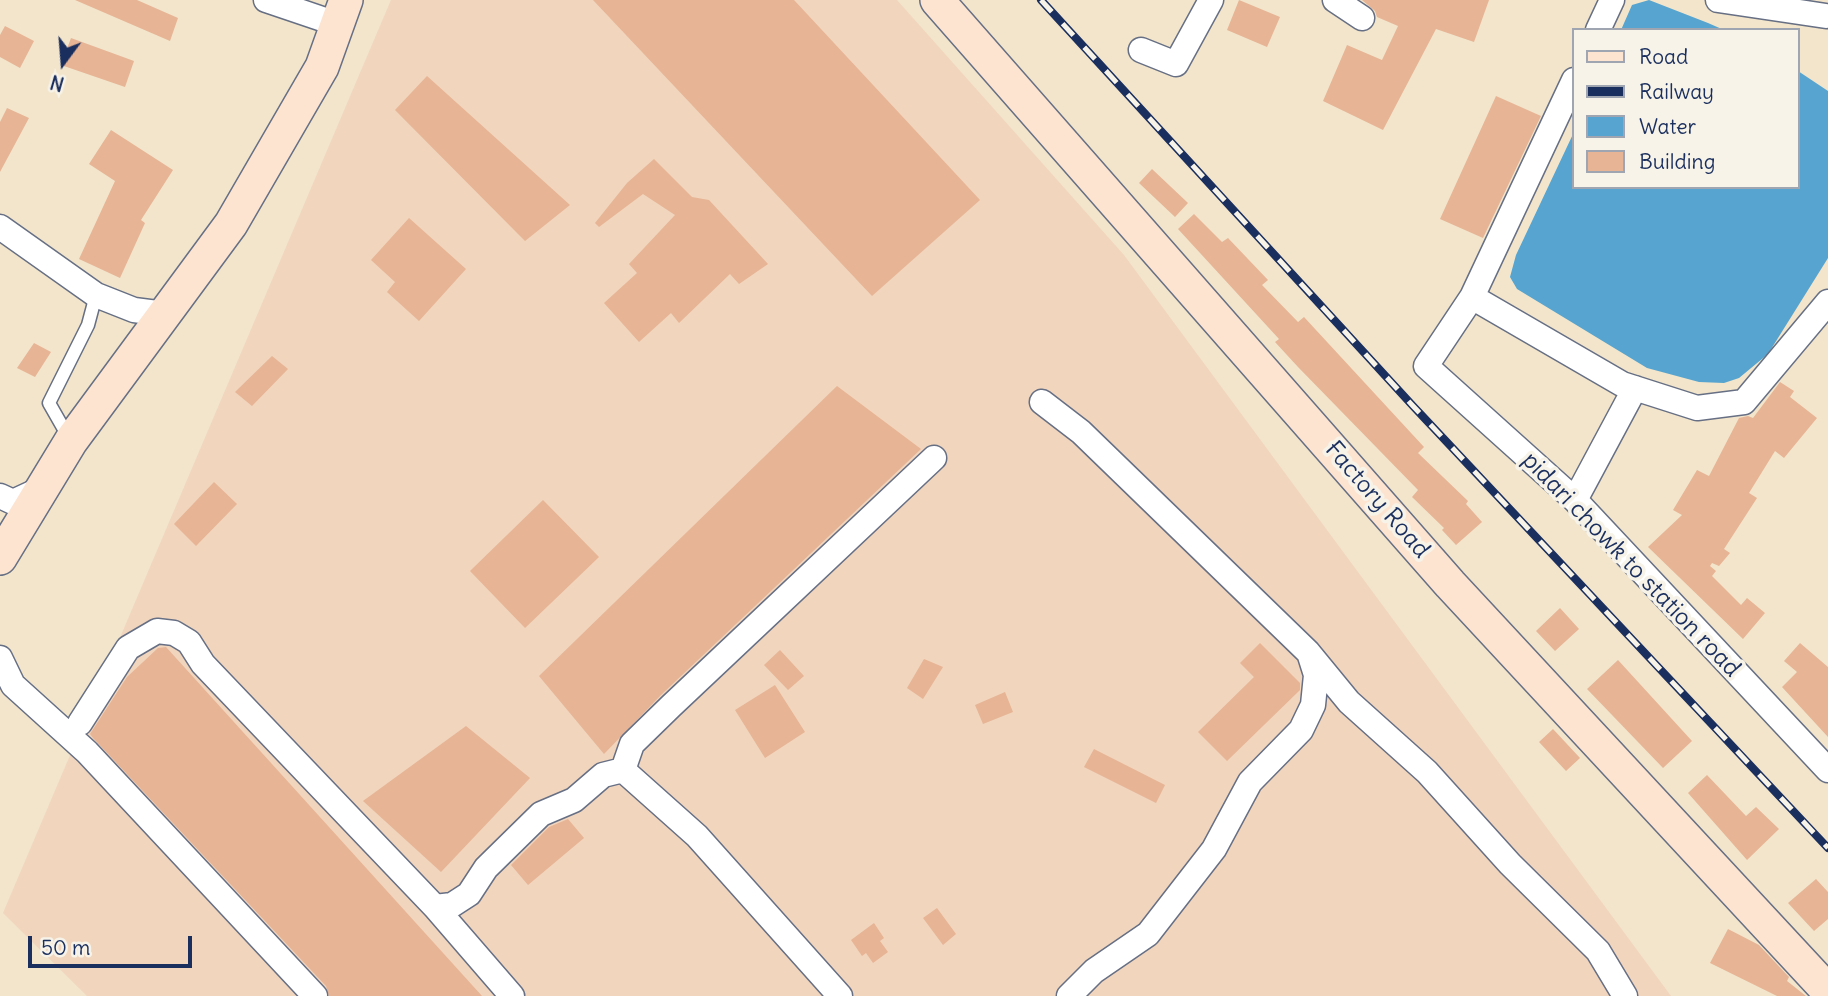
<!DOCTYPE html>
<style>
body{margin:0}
#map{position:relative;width:1828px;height:996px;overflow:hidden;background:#f2e5cb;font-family:Delius,sans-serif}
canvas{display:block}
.legend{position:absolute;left:1572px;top:28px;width:228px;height:161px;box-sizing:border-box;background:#f7f3e8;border:2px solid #9fa5b1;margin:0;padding:9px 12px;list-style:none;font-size:21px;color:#1b2f5e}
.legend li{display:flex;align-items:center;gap:14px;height:35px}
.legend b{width:35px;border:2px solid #9fa5b1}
.north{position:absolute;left:28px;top:28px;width:70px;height:70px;-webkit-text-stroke:5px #f7f3e8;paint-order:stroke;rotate:196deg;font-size:19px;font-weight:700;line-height:28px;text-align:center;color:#1b2f5e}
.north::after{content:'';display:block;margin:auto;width:24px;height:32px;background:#1b2f5e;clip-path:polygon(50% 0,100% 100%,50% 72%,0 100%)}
.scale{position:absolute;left:28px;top:936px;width:164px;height:32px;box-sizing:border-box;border:4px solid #1b2f5e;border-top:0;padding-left:9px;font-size:21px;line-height:24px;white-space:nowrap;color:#1b2f5e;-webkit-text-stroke:5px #f7f3e8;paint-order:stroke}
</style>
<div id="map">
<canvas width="1828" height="996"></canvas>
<ul class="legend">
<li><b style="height:9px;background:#fde4d1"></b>Road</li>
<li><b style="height:9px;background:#1b2f5e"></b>Railway</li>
<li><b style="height:19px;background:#56a4cf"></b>Water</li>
<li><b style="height:19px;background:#e7b495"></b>Building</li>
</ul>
<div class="north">N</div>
<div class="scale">50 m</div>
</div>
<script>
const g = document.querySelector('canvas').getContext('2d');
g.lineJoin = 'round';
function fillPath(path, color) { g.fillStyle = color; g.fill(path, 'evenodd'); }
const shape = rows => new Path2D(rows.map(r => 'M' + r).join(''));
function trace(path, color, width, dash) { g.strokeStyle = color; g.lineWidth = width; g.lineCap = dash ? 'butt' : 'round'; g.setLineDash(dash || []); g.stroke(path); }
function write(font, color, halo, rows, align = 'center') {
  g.font = font + ' Delius,sans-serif'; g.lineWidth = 7; g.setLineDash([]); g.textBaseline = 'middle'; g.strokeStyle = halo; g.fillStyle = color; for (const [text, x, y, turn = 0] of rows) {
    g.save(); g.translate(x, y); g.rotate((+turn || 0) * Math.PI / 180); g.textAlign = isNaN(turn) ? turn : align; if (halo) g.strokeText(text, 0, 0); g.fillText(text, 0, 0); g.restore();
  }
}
fillPath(shape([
 [391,0,897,0,1124,255,1671,996,87,996,3,913]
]), '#f1d5bd');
fillPath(shape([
 [1649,0,1708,23,1724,30,1621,30,1632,5],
 [1798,71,1828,91,1828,258,1768,354,1739,378,1724,383,1699,382,1647,368,1517,289,1510,277,1516,255,1574,132,1574,187,1798,187]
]), '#56a4cf');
fillPath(shape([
 [75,0,137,0,178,18,170,41],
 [593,0,794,0,980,200,872,296],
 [1239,0,1280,17,1267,47,1227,30],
 [1362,0,1489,0,1474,42,1436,29,1383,130,1323,101,1347,45,1382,60,1398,26,1377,17,1375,11],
 [5,26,34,41,20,68,0,57,0,35],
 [71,38,134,61,125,87,61,65],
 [427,76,570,205,525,241,395,110],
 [1496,96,1541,116,1483,238,1440,219],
 [7,108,29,118,0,172,0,122],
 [111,130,173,170,141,220,145,223,120,278,79,259,115,181,89,164],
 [654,159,692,197,709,200,768,264,739,284,730,274,679,323,671,313,639,342,604,303,637,273,629,264,675,215,643,194,599,227,595,223,627,183],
 [1152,169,1188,203,1175,217,1139,183],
 [1194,214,1222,242,1228,238,1268,280,1262,285,1298,322,1304,317,1424,447,1418,453,1468,501,1466,504,1482,522,1456,545,1442,530,1444,528,1412,497,1418,490,1298,367,1275,342,1279,339,1178,229],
 [409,218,466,269,419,321,387,292,395,282,371,260],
 [34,343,51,352,35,377,17,368],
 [272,356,288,369,252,406,235,392],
 [1780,382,1794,391,1790,397,1817,418,1784,458,1775,451,1749,493,1757,498,1724,549,1730,553,1719,566,1712,563,1710,566,1716,571,1712,576,1741,605,1747,598,1765,613,1743,639,1648,547,1682,515,1673,510,1697,470,1709,476,1739,418,1748,416,1753,418],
 [837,386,921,449,661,695,604,754,539,676],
 [214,482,237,504,196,546,174,524],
 [543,500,599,557,525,628,470,571],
 [1560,608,1579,629,1555,651,1536,631],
 [1260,643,1300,683,1300,690,1227,761,1198,732,1254,677,1240,663],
 [1800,643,1828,667,1828,737,1782,687,1797,672,1784,661],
 [166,647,482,996,329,996,326,986,93,738,90,734,127,677,158,648],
 [780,650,804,676,788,690,764,665],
 [924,659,943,667,923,699,907,688],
 [1618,660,1692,741,1663,768,1587,689],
 [775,685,805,732,765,758,735,710],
 [1005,692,1013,712,983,724,975,705],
 [466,726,530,778,441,872,363,801],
 [1553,729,1580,758,1566,771,1539,742],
 [1094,749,1165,785,1156,803,1084,767],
 [1707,775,1746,816,1756,807,1779,829,1747,860,1688,793],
 [568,819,584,838,528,885,511,865,549,827],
 [1816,879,1828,892,1828,919,1814,931,1788,903],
 [937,908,956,934,943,945,923,918],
 [874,923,884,938,880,941,888,952,873,963,866,953,862,956,851,940],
 [1728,929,1759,945,1789,977,1787,981,1806,996,1777,996,1710,963]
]), '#e7b495');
const service = shape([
 [69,438,49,403,88,325,96,295]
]);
const minor = shape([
 [266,0,337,24],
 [1335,0,1362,18],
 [1718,0,1826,16],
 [1598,30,1612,0],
 [1141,50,1176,64,1211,0],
 [1574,80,1472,297,1426,366,1575,500,1828,770],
 [0,227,96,295,134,310,165,314],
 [1472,297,1622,384,1697,408,1744,402,1828,302],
 [1042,402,1081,432,1308,652,1349,702,1427,772,1510,864,1598,951,1625,996],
 [0,496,13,502,41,489],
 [1575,500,1635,388],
 [0,658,13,685,87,752,315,996],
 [80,723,128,648,157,631,174,633,189,642,203,664,435,907,452,905,469,894,486,868,541,814,574,800,603,775,623,770],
 [435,907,512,996],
 [840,996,697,836,623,770,632,744,671,706,934,458],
 [1069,996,1094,971,1148,934,1214,849,1250,782,1301,730,1313,705,1316,675,1310,656]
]);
const secondary = shape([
 [937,0,1450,584,1828,991],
 [0,558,71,441,231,224,322,67,346,0]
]);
trace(service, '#666f84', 15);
trace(minor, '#666f84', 27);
trace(secondary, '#666f84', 36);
trace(service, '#fff', 12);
trace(minor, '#fff', 24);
trace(secondary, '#fde4d1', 33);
const rail = shape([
 [1041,0,1413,406,1828,848]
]);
trace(rail, '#1b2f5e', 8);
trace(rail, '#f7f3e8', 5, [16]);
write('24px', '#1b2f5e', '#f7f3e8', [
 ["Factory Road",1377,500,49],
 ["pidari chowk to station road",1631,565,46]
]);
</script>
